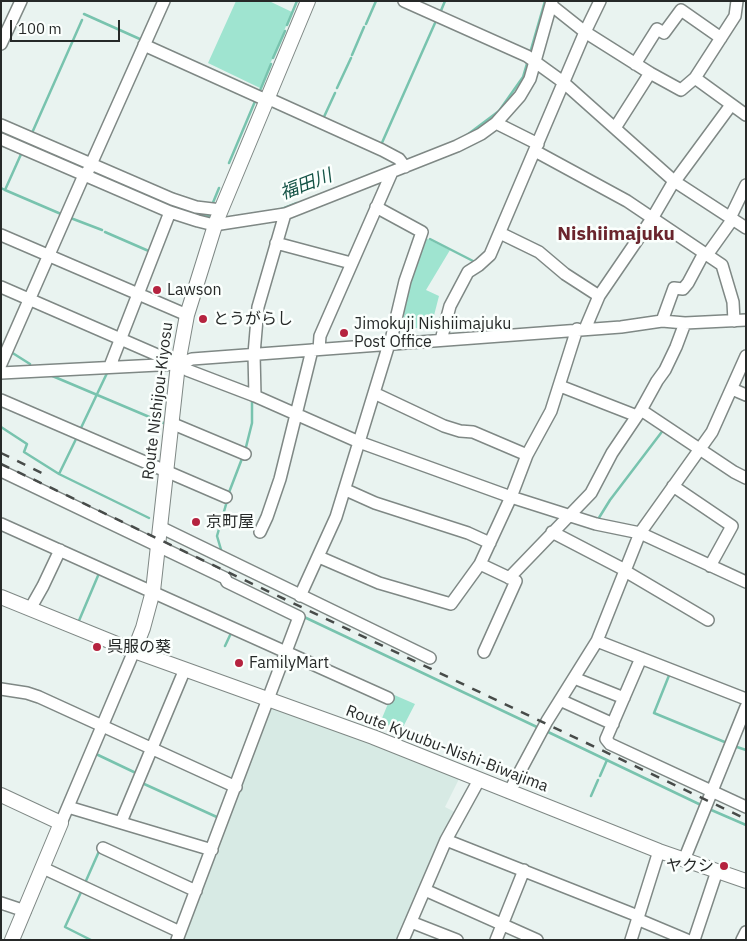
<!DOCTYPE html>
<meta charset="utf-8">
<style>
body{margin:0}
#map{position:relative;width:747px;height:941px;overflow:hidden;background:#e9f3f0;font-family:"IBM Plex Sans",sans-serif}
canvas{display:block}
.frame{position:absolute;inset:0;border:2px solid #262928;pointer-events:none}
.scale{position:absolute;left:10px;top:20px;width:110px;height:22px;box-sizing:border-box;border:2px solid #262928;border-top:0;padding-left:6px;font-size:15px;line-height:18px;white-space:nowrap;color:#262928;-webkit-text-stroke:4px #fbfffd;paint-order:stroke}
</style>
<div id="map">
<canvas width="747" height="941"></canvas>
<div class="frame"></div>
<div class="scale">100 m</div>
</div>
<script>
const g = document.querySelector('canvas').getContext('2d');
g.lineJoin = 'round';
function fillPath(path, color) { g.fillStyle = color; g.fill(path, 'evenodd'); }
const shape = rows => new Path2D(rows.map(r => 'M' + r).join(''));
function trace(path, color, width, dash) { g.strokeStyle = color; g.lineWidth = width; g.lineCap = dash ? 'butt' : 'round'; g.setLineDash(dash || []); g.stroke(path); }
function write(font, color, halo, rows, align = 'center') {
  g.font = font + ' "IBM Plex Sans","Noto Sans JP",sans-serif'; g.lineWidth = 5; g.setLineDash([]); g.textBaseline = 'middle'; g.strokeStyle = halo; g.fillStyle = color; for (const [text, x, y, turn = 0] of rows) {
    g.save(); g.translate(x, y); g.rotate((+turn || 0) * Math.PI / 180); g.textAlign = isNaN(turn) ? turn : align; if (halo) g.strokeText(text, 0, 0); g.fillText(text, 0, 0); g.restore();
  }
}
fillPath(shape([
 [271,705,461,775,445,807,457,813,402,940,181,940]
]), '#d7eae4');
fillPath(shape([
 [236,1,269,1,292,12,260,88,208,63],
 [424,237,450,250,426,290,439,296,430,331,397,324],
 [392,694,415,704,402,729,380,723]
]), '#9fe4d0');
fillPath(shape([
 [1,128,217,212,213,222,201,220,1,136]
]), '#78c3ae');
trace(shape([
 [440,13,445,1],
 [84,14,142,40],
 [366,24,376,1],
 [287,25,297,1],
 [530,53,545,1],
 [352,55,364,27],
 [273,58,285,31],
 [337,88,351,58],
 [259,93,271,64],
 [323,119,335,93],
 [32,133,82,20],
 [467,135,499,111,523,77,528,60],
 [381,145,435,23],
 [229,163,256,99],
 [1,188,5,190,22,152],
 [5,190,61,214],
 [212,205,219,188],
 [279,210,297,203],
 [68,217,102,230],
 [105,232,151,252],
 [430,239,475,262],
 [11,352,30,364],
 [50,375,166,424],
 [1,427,27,444,24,452,59,474],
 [80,430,108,371],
 [77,437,59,474,149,518],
 [245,451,252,423,252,400,254,401],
 [228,495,243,456],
 [597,521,610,500,664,429],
 [222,553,217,536,227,501],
 [302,616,539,728],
 [78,623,100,571],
 [225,646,232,631],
 [670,673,654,713,727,743],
 [546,731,701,805],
 [734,746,746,750],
 [96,754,138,774],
 [600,776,607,760],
 [142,783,219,818],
 [591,796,598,780],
 [709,809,746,825],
 [85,883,100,849],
 [82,890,65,927,91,940]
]), '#78c3ae', 2.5);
const minor = shape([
 [404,1,527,56,563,82,674,181,746,228],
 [551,5,585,32,650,73,681,90,695,78,735,16,737,1],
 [1,44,21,1],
 [144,45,266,100],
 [635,64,657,29,664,33,681,10,721,38],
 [695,78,746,115],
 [267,98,382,150,399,159,405,167],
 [496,123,538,144],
 [1,125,172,199,196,207,221,210],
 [615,128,650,73],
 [1,139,170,212,198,221,214,225,285,214,457,146,481,134,496,123,520,96,530,79,552,1],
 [535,151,627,201,722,265,733,302,734,321],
 [88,171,164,1],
 [675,181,731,105],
 [376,207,422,232,405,281,390,344],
 [730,218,746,185],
 [500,233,539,252,565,274,599,296],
 [1,235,187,315],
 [276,243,351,263],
 [707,255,732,220],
 [1,287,178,364,187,370,255,396,359,442,511,497,596,524,640,533,746,582],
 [662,321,674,288,683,289,688,283,704,253],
 [585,329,599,296,653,217,674,181],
 [441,340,450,306,468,272,479,265,490,255,585,32,600,1],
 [319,349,320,336,392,172],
 [1,364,84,175],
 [110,366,170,212],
 [1,373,178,364,192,359,621,327,662,321,685,323,746,320],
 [560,386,637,416],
 [732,389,746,395],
 [374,393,444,426,460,431,473,432,527,455],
 [255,396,254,354,258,307,285,214],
 [1,400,226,497],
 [641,410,734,472,746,478],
 [171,423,245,454],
 [1,471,225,578,227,582,299,617,177,940],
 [673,486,732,526,710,566],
 [346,490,375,503,468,533,490,543],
 [1,524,388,698],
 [160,527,430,658],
 [260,532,267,517,280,479,312,350],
 [552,532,625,570],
 [319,557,379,583,451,604,480,564],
 [625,571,708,620],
 [509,578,591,493,612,453,641,410,657,381,665,370,676,347,685,323],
 [300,596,336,517,389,344],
 [30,609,43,586,60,550],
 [597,641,746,699],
 [484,652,516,581,480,564,511,497,527,455,551,411,577,329],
 [641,658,606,739,610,744,746,807],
 [574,678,624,698],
 [1,689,27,693,39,697,236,787],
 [560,700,613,724],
 [509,792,547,721,597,641,640,533,712,432,746,356],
 [68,807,212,850],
 [121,822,185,669],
 [61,823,134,651],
 [446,840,638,916],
 [103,848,196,891],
 [684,860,746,707],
 [43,868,180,932],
 [425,890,537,940],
 [1,903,25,911],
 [637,919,687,940],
 [411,922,457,940],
 [403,940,446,840,479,780],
 [496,940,524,870],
 [631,940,659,851],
 [694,940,717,871],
 [742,940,746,932]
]);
const major = shape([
 [1,597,134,651,373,737,659,851,746,881],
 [134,651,143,628,153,591,178,364,187,315,216,222,308,1],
 [1,795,61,823,12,940]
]);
trace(minor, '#7f8885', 14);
trace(major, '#7f8885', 16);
trace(minor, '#fff', 11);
trace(major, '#fff', 14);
trace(shape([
 [1,453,48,476],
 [1,464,746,819]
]), '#474b49', 2.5, [9, 9]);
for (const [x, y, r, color] of [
 [157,290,5,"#b5233f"],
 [203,319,5,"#b5233f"],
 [344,333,5,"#b5233f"],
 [196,522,5,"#b5233f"],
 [97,647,5,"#b5233f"],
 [239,663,5,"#b5233f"],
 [724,866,5,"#b5233f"]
]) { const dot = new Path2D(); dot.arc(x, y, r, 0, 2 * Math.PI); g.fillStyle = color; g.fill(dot); trace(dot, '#fbfffd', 2); }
write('16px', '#262928', '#fbfffd', [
 ["Lawson",167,290],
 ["とうがらし",213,319],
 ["Jimokuji Nishiimajuku",354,324],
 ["Post Office",354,342],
 ["京町屋",206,522],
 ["呉服の葵",107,647],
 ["FamilyMart",249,663],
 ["ヤクシ",714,866,"right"]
], 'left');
write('16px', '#262928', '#fbfffd', [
 ["Route Nishijou-Kiyosu",158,401,-83],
 ["Route Kyuubu-Nishi-Biwajima",447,749,21]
]);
write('italic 18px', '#145346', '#fbfffd', [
 ["福田川",306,185,-21]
]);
write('bold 19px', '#6a242c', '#fbfffd', [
 ["Nishiimajuku",616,235]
]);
</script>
